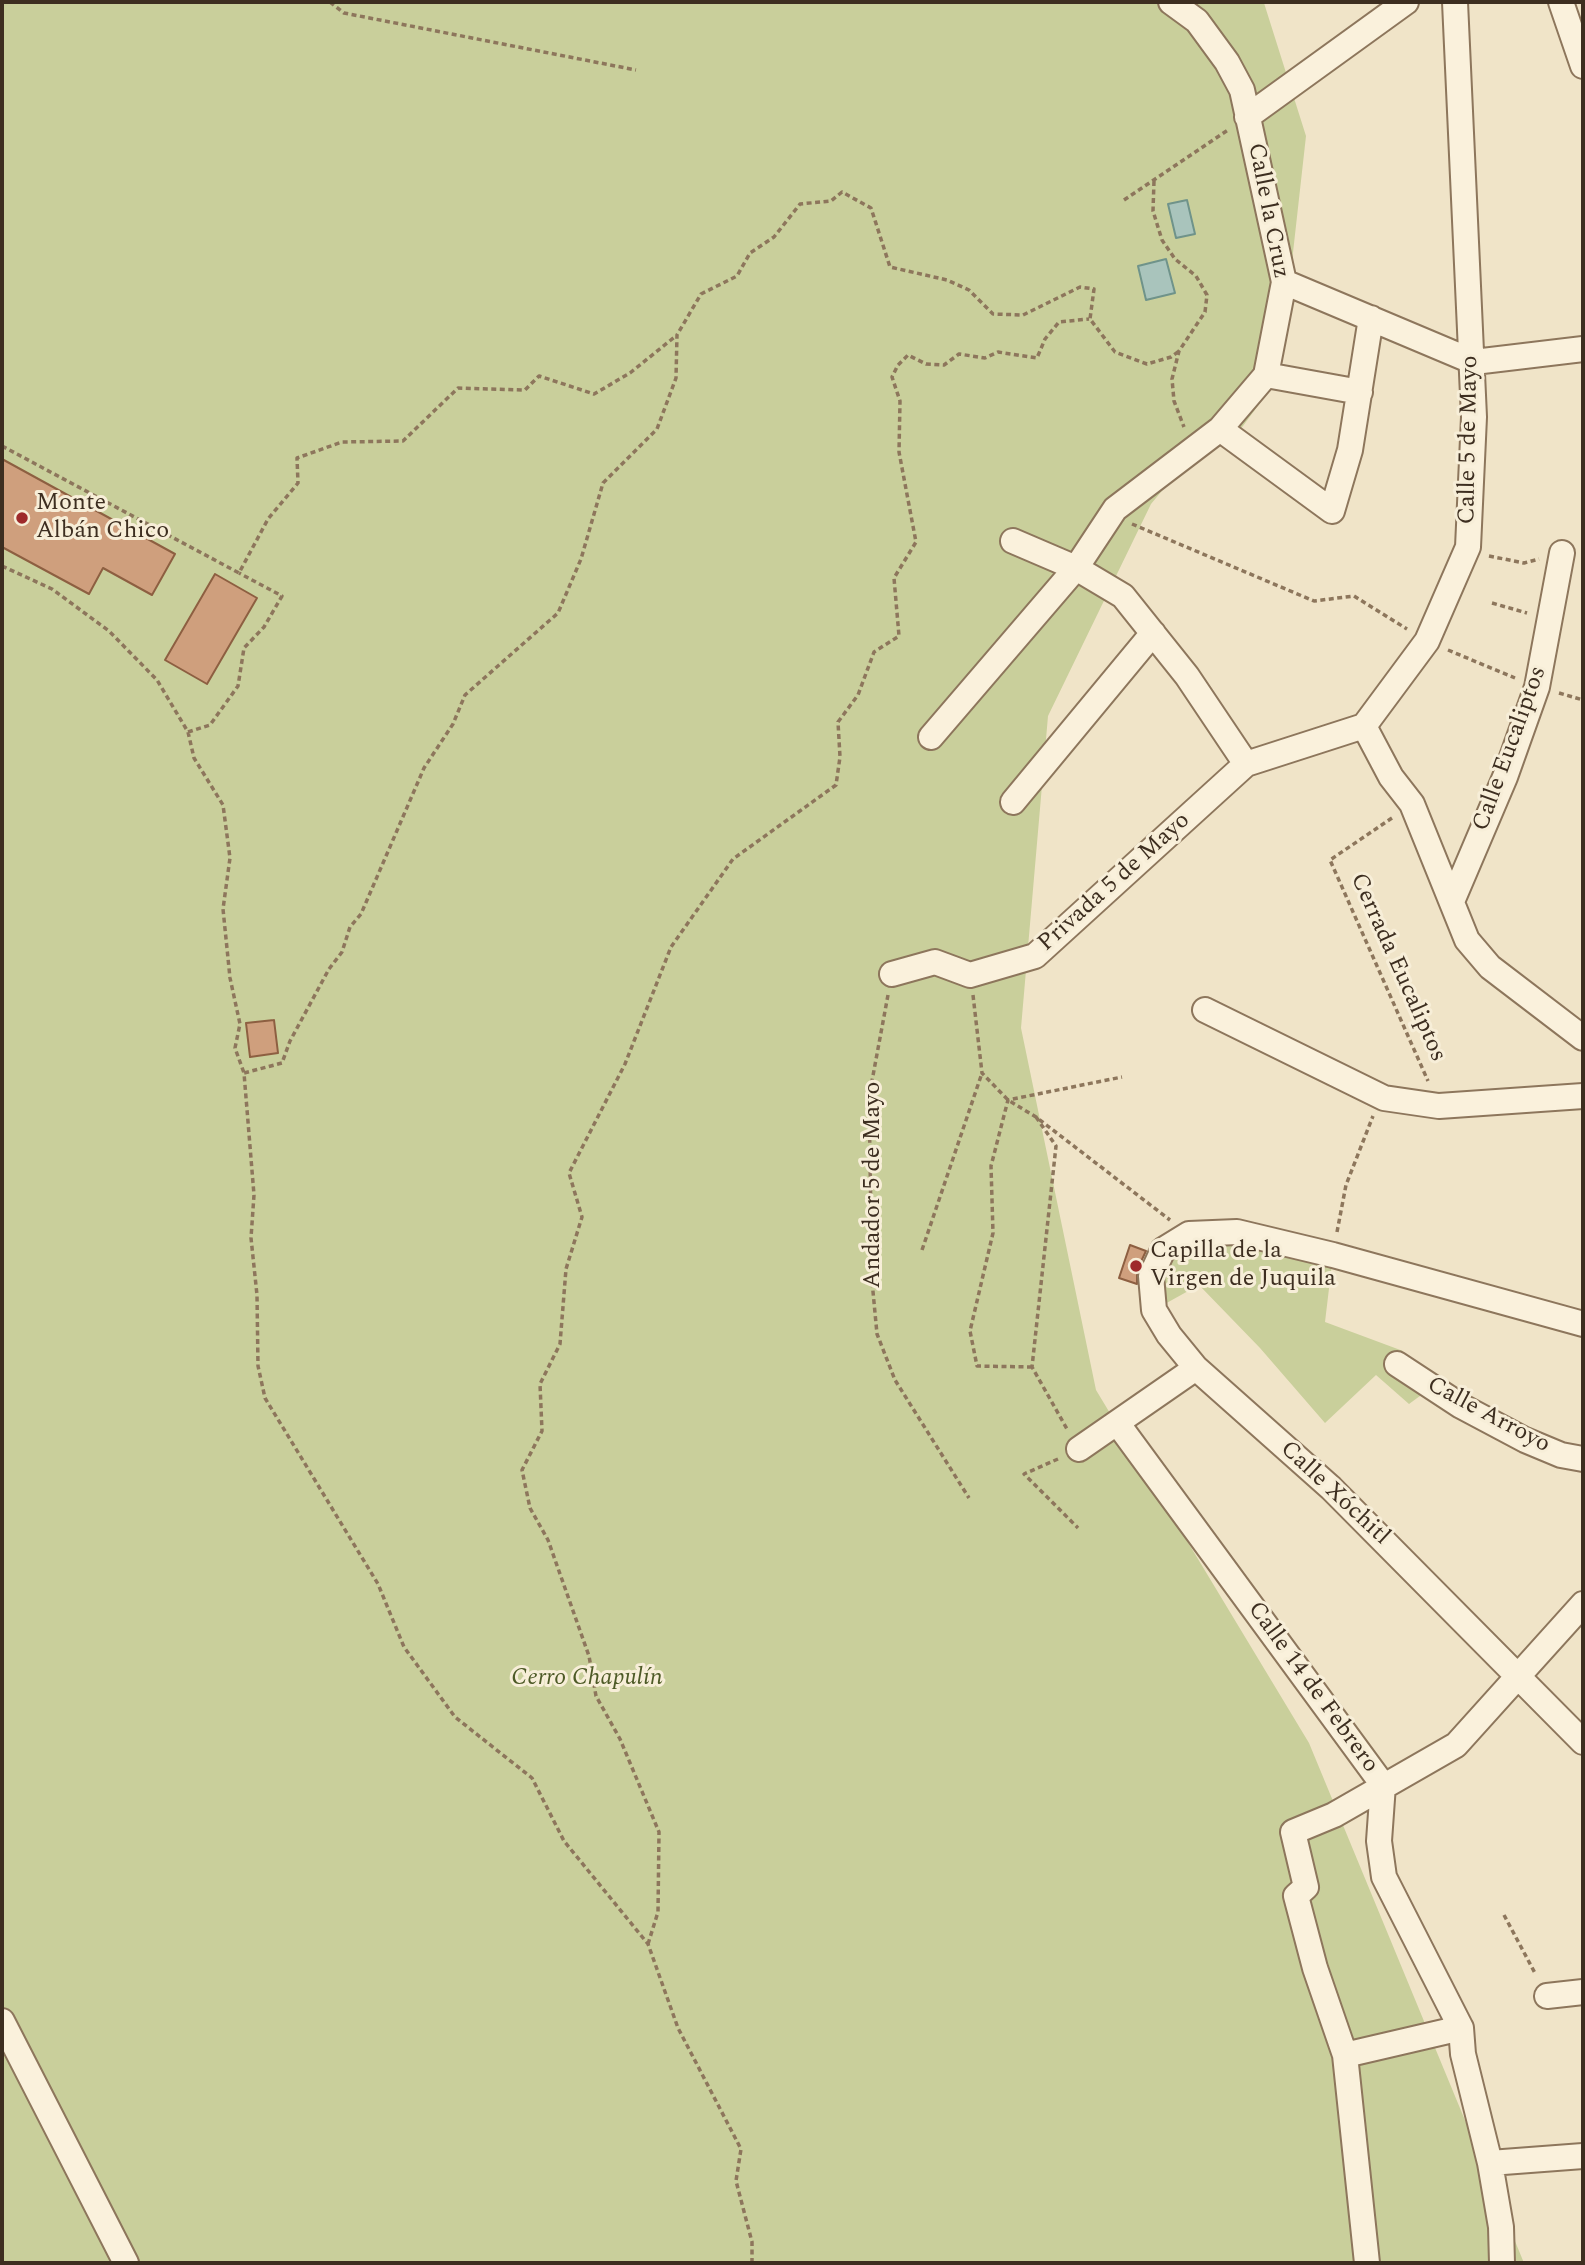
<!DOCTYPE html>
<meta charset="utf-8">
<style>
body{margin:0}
#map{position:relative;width:1585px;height:2265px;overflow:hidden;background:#f0e4c8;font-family:Spectral,serif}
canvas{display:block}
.frame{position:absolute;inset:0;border:4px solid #3d2e20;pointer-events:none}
</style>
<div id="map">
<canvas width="1585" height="2265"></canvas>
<div class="frame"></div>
</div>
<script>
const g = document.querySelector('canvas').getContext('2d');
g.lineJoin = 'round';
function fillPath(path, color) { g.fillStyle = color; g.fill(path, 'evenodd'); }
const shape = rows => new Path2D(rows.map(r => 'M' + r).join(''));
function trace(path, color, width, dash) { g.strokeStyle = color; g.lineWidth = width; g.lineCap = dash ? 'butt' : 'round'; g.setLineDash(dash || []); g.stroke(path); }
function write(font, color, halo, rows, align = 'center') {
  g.font = font + ' Spectral,serif'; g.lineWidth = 6; g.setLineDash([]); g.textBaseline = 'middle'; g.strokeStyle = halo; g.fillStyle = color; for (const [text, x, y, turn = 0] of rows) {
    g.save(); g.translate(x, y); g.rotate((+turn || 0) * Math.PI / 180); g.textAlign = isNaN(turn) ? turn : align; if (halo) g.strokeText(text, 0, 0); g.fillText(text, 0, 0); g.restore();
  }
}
fillPath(shape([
 [2,2,1264,3,1306,136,1284,333,1260,403,1237,434,1180,469,1151,504,1048,716,1021,1028,1096,1390,1309,1743,1524,2263,2,2263],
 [1189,1234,1333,1255,1325,1322,1403,1351,1424,1393,1409,1404,1376,1375,1325,1423,1260,1348,1199,1285,1154,1310,1163,1250]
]), '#c9cf9b');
const water = shape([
 [1187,200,1195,234,1176,238,1168,204,1187,200],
 [1166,259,1175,293,1146,300,1138,266,1166,259]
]);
fillPath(water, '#a9c4bc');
trace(water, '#6f938a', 2);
const building = shape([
 [2,459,175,554,152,595,103,568,89,594,2,547,2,459],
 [215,574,257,598,207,684,165,660,215,574],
 [274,1020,278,1053,250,1057,246,1023,274,1020],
 [1130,1245,1146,1251,1137,1270,1137,1284,1119,1278,1130,1245]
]);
fillPath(building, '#cf9f7d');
trace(building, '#8d5f41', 2);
const street = shape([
 [1561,2,1583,66],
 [1247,117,1406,2],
 [1284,282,1474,362,1583,349],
 [1266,375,1360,392],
 [1220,429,1332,511,1350,450,1371,318],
 [1013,541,1076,568,1123,596,1187,676,1246,764],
 [1364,726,1391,777,1412,804,1467,940,1490,967,1583,1038],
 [931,737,1076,568,1115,509,1220,429,1266,375,1284,282,1242,90,1227,62,1197,21,1171,2],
 [1013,802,1153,633],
 [1453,899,1505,777,1537,687,1562,553],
 [892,974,935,962,970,975,1035,956,1246,764,1364,726,1427,641,1468,547,1474,417,1455,2],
 [1205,1010,1384,1098,1439,1106,1583,1096],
 [1583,1324,1333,1255,1237,1232,1189,1234,1163,1250,1151,1276,1154,1310,1169,1335,1196,1368,1331,1488,1583,1742],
 [1397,1364,1461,1406,1525,1440,1561,1455,1583,1459],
 [1118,1424,1383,1785,1379,1841,1384,1877,1461,2028,1463,2054,1490,2163,1501,2227,1502,2263],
 [1079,1449,1196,1368],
 [1547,1996,1583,1992],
 [2,2021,126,2263],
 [1345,2055,1461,2028],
 [1490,2163,1583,2156],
 [1367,2263,1345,2055,1315,1968,1296,1896,1306,1887,1293,1832,1334,1815,1456,1745,1583,1604]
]);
trace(street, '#8d765c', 28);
trace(shape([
 [330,2,344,13,636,70],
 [1154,181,1153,211,1162,240,1175,259,1196,276,1207,295,1205,312,1179,351,1172,379,1174,401,1184,427],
 [1124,200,1228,130],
 [2,446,239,573,268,519,298,483,297,458,342,442,403,441,458,388,525,390,539,376,594,394,630,373,677,335],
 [1132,524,1314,601,1354,596,1407,629],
 [1489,556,1524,563,1539,559],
 [2,566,52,589,109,631,157,680,188,732,194,758,223,805,230,858,223,909,230,978,240,1024,235,1048,244,1073],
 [1492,603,1527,613],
 [1448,650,1515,678],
 [1559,693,1583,700],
 [188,732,210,725,238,686,244,648,264,627,282,596,239,573],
 [1392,818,1330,860,1428,1081],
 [888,995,869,1097,872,1281,877,1334,895,1380,969,1498],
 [973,995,982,1073,1008,1100,1036,1117,1170,1220],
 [1036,1117,1056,1146,1032,1367,1067,1429],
 [1337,1232,1346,1185,1373,1116],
 [922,1250,982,1073],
 [1032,1367,977,1366,970,1331,993,1233,991,1166,1008,1100,1122,1077],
 [1058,1459,1024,1474,1078,1528],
 [1504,1915,1536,1975],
 [648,1944,658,1912,659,1832,620,1739,596,1696,589,1656,548,1540,530,1508,522,1470,542,1431,540,1384,560,1344,566,1269,582,1217,569,1173,625,1064,671,947,733,859,836,785,840,757,838,722,858,695,874,652,899,636,894,578,916,542,899,452,900,401,892,377,898,365,908,355,926,364,944,365,959,354,985,358,998,352,1037,358,1045,339,1059,322,1089,319],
 [752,2263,752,2242,736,2181,741,2149,678,2028,648,1944,564,1841,532,1778,455,1717,404,1647,378,1584,265,1398,258,1366,257,1295,251,1238,254,1195,244,1073,282,1063,290,1041,329,969,342,952,350,927,361,914,424,768,453,724,465,695,558,613,581,559,603,483,657,429,676,378,677,335,701,294,737,276,750,253,774,237,800,204,831,201,842,192,871,208,890,267,947,280,969,290,993,314,1023,315,1080,287,1094,289,1090,319,1115,352,1147,364,1171,357,1179,351]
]), '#8d765c', 3.5, [5, 3.5]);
trace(street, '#faf1dc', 24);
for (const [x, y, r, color] of [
 [22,518,7,"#9e2a2b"],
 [1136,1266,7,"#9e2a2b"]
]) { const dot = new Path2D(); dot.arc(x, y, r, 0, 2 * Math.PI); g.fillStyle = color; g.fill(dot); trace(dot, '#f7eed8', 2.5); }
write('24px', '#3d2e20', '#f7eed8', [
 ["Calle la Cruz",1267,211,79],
 ["Calle 5 de Mayo",1470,440,-89],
 ["Calle Eucaliptos",1511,749,-70],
 ["Privada 5 de Mayo",1115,883,-42],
 ["Cerrada Eucaliptos",1397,968,66],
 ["Andador 5 de Mayo",874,1185,-90],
 ["Calle Arroyo",1488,1416,28],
 ["Calle Xóchitl",1334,1494,43],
 ["Calle 14 de Febrero",1312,1688,54]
]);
write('24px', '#3d2e20', '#f7eed8', [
 ["Monte",36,504],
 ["Albán Chico",36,532],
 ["Capilla de la",1150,1252],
 ["Virgen de Juquila",1150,1280]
], 'left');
write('italic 24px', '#4d5a26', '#f7eed8', [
 ["Cerro Chapulín",587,1679]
]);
</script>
